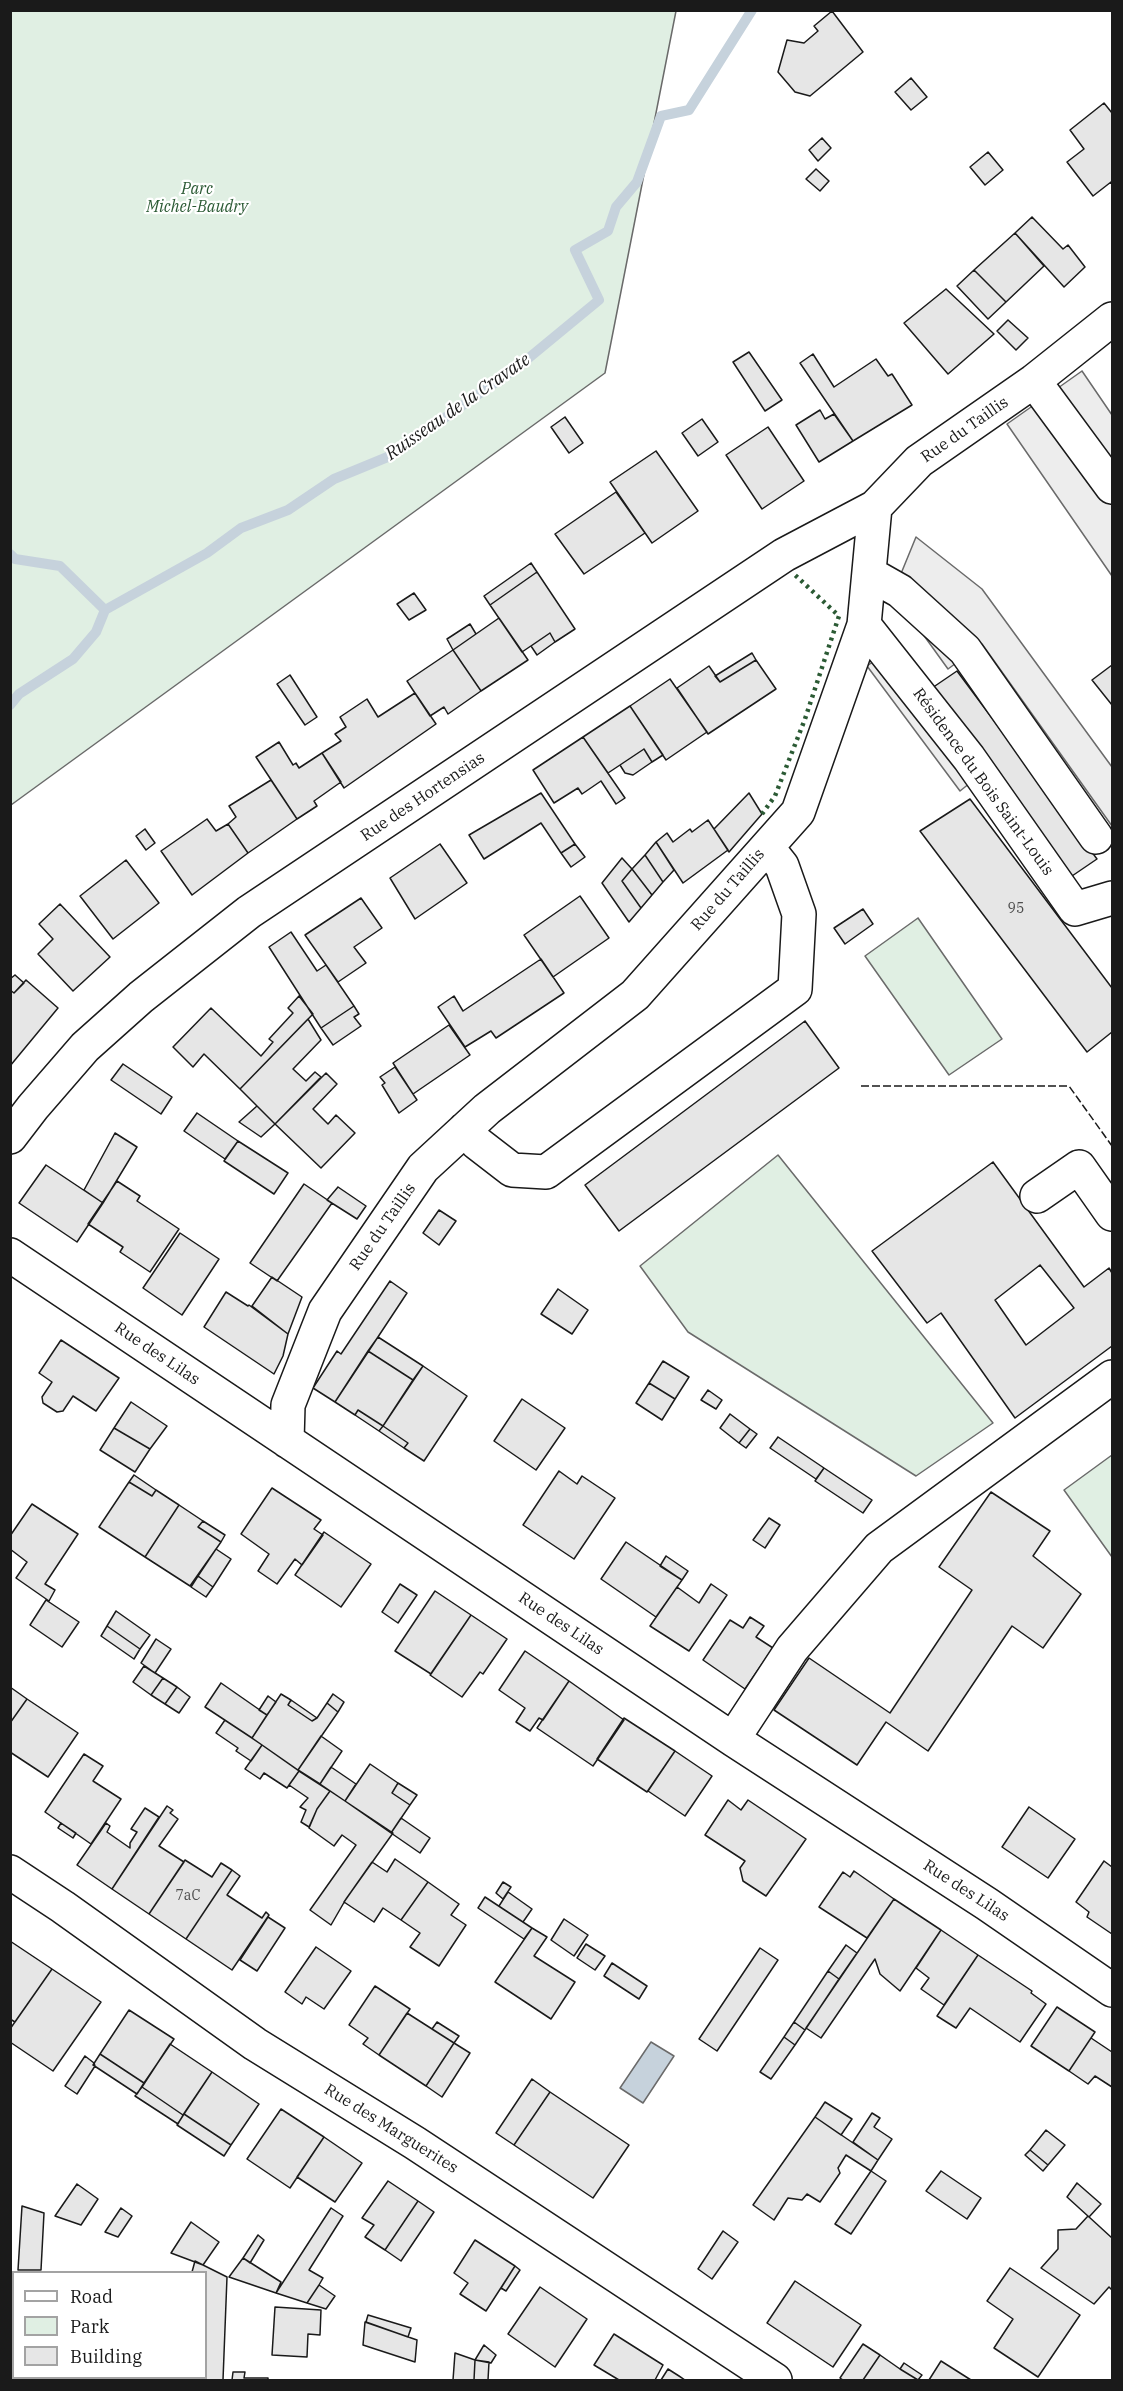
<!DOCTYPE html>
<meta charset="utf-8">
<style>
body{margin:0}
#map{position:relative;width:1123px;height:2391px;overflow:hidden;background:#fff;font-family:"IBM Plex Serif",serif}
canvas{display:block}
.frame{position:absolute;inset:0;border:12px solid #1a1a1a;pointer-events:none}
.legend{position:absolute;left:12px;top:2271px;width:195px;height:108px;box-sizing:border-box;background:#fff;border:2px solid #a3a3a3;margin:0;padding:8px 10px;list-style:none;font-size:18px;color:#1a1a1a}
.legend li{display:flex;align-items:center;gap:12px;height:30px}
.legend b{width:30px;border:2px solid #a3a3a3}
</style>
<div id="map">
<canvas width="1123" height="2391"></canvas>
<div class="frame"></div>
<ul class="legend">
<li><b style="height:8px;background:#fff"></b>Road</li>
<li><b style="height:16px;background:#e0efe3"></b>Park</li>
<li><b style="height:16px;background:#e6e6e6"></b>Building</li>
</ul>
</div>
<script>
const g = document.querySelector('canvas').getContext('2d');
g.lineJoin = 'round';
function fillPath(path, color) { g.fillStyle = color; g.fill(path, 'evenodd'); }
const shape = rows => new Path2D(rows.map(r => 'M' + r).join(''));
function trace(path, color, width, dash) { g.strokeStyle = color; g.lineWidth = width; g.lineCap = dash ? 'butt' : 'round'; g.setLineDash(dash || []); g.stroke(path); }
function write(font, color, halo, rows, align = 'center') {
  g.font = font + ' "IBM Plex Serif",serif'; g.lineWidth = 4.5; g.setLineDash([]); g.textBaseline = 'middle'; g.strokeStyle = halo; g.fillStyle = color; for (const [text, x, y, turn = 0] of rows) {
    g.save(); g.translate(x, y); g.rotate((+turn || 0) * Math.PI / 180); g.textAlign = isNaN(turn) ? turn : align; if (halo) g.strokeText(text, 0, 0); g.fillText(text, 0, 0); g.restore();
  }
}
const green = shape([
 [11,10,676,11,605,373,11,805,11,10],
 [918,918,1002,1039,949,1075,865,956,918,918],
 [778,1155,993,1423,916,1476,688,1332,640,1266,778,1155],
 [1112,1455,1112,1557,1064,1490,1112,1455]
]);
fillPath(green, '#e0efe3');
trace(green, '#6a6a6a', 1.5);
const parking = shape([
 [1082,371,1112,415,1112,576,1007,424,1082,371],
 [916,537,982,589,1112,767,1112,826,982,644,948,669,912,619,891,598,916,537],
 [877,659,970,783,960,791,867,666,877,659]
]);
fillPath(parking, '#ededed');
trace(parking, '#6a6a6a', 1.5);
const water = shape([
 [651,2042,674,2056,643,2103,620,2088,651,2042]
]);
fillPath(water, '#c6d2dc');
trace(water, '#6a6a6a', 1.5);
trace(shape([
 [10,554,15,559,60,566,105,610],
 [10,705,19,694,73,659,96,632,105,610,207,553,241,528,288,510,334,479,390,456,519,366,599,300,575,250,608,231,616,207,637,182,661,116,689,110,752,10]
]), '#c6d2dc', 10);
const building = shape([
 [832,11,863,52,810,96,795,92,778,72,787,40,804,43,818,31,814,26,832,11],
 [911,78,927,97,911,110,895,92,911,78],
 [1104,103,1112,113,1112,185,1111,182,1093,196,1067,162,1084,149,1070,130,1104,103],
 [822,138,831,148,818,161,809,150,822,138],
 [988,152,1003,170,985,185,970,167,988,152],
 [816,169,829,181,820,191,806,179,816,169],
 [1032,217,1063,249,1068,245,1085,267,1064,287,1015,233,1032,217],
 [1015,233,1044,266,1006,302,974,270,1015,233],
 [974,270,1006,302,988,319,957,286,974,270],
 [946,289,994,334,948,374,904,323,946,289],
 [1008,320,1028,338,1016,350,997,331,1008,320],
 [749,352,782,400,765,411,733,362,749,352],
 [813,354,834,387,876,359,888,376,892,374,912,405,853,441,800,363,813,354],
 [820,410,825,419,834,414,853,441,819,462,796,425,820,410],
 [565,417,583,443,569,453,551,427,565,417],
 [702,419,718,442,698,456,682,433,702,419],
 [768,427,804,481,762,509,726,455,768,427],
 [656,451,698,511,652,543,610,482,656,451],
 [616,492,645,533,584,574,555,534,616,492],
 [531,563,537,572,490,605,484,596,531,563],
 [537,572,575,629,555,642,550,633,522,652,490,605,537,572],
 [414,593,426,610,409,620,397,604,414,593],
 [499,618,528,660,481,691,453,650,499,618],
 [470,624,476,634,453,650,447,639,470,624],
 [550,633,555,642,537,655,531,646,550,633],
 [453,650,481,691,448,714,444,707,430,716,407,681,453,650],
 [752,653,756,660,720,682,715,676,752,653],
 [756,660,776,689,708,734,677,688,709,666,720,682,756,660],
 [1112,665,1112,705,1092,680,1112,665],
 [957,671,1097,859,1072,876,932,688,957,671],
 [290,675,317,717,305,725,277,684,290,675],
 [670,679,707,732,666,760,630,706,670,679],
 [415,693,436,724,344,788,322,753,341,741,335,734,346,727,340,717,367,699,378,717,415,693],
 [630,706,663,755,652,762,644,749,608,773,583,737,630,706],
 [583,737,625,798,616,804,601,781,582,794,578,788,554,803,533,770,583,737],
 [279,742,293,765,296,763,299,768,322,753,341,782,314,801,317,806,297,819,256,757,279,742],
 [644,749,652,762,633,775,625,773,620,765,644,749],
 [271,780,297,819,248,853,228,824,236,817,229,806,271,780],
 [541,793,575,844,561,853,541,823,484,859,469,835,541,793],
 [749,793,762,814,729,852,714,829,749,793],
 [970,799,1112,988,1112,1032,1087,1052,920,831,970,799],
 [207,819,216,831,228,824,248,853,192,895,161,851,207,819],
 [708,820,728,850,683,883,656,842,667,833,673,842,690,829,692,832,708,820],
 [145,829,155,843,146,850,136,836,145,829],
 [656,842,674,870,663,882,645,855,656,842],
 [440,844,467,883,415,919,390,878,440,844],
 [575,844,585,857,571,867,561,853,575,844],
 [645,855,663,882,652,895,632,869,645,855],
 [622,858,632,869,622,881,641,908,629,922,602,883,622,858],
 [126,860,159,903,113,939,80,896,126,860],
 [632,869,652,895,641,908,622,881,632,869],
 [580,896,609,938,553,977,524,935,580,896],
 [361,898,382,928,354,947,366,963,338,982,305,935,361,898],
 [60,904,110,957,73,991,38,954,53,939,39,924,60,904],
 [863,909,873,924,845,944,834,928,863,909],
 [291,932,317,971,326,965,354,1006,321,1028,269,947,291,932],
 [541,959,564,993,496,1038,491,1031,465,1047,438,1007,454,996,463,1011,541,959],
 [15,975,24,983,14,993,10,990,10,979,15,975],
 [26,980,58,1008,10,1066,10,990,14,993,26,980],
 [299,996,313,1014,240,1089,204,1054,193,1067,173,1047,211,1008,261,1056,273,1042,269,1039,293,1013,288,1008,299,996],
 [354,1006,359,1014,354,1017,361,1026,333,1045,321,1028,354,1006],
 [308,1019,321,1040,293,1069,306,1081,315,1072,321,1077,275,1124,240,1089,308,1019],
 [805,1021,839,1068,619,1231,585,1185,805,1021],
 [449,1025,470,1055,413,1094,393,1063,449,1025],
 [123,1064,172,1097,161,1114,111,1080,123,1064],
 [395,1067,417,1100,399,1113,382,1085,385,1083,380,1077,395,1067],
 [326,1073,337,1084,313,1109,328,1124,336,1115,355,1133,321,1168,275,1124,326,1073],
 [257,1106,275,1124,261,1137,239,1122,257,1106],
 [197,1113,238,1141,225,1159,184,1131,197,1113],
 [115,1133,137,1147,103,1203,84,1190,115,1133],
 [238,1141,288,1173,274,1194,224,1161,238,1141],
 [993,1162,1084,1287,1109,1268,1112,1273,1112,1346,1015,1418,941,1313,927,1323,872,1251,993,1162],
 [1040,1265,1074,1308,1026,1345,995,1300,1040,1265],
 [46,1165,103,1203,77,1242,19,1203,46,1165],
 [117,1181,140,1196,137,1201,179,1229,150,1272,120,1252,123,1247,88,1224,117,1181],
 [304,1184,332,1203,277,1281,250,1263,304,1184],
 [338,1187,366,1206,357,1219,327,1200,338,1187],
 [439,1210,456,1221,439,1245,423,1233,439,1210],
 [180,1233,219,1259,182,1315,143,1288,180,1233],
 [272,1277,302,1297,288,1334,252,1306,272,1277],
 [390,1281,407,1293,335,1402,313,1388,337,1351,341,1354,390,1281],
 [558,1289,588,1310,572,1334,541,1314,558,1289],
 [226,1292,248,1306,249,1305,288,1334,283,1356,274,1374,204,1327,226,1292],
 [378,1337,423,1366,413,1380,368,1351,378,1337],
 [61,1340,119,1378,96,1411,73,1396,63,1411,57,1412,43,1403,42,1397,52,1382,39,1373,61,1340],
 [368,1351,413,1380,383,1426,358,1410,355,1415,335,1402,368,1351],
 [663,1361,689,1377,675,1399,649,1383,663,1361],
 [423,1366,467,1396,424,1461,404,1448,408,1443,383,1426,423,1366],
 [649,1383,675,1399,662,1420,636,1403,649,1383],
 [708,1390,722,1400,716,1409,701,1400,708,1390],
 [522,1399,565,1428,536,1470,494,1441,522,1399],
 [131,1402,167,1426,150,1449,114,1428,131,1402],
 [358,1410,383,1426,379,1431,355,1415,358,1410],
 [730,1414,750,1429,739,1443,720,1428,730,1414],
 [383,1426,408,1443,404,1448,379,1431,383,1426],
 [114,1428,150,1449,135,1472,100,1450,114,1428],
 [750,1429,757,1434,746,1448,739,1443,750,1429],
 [778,1437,824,1468,816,1479,770,1448,778,1437],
 [824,1468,872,1500,863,1513,815,1481,824,1468],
 [559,1471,577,1484,582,1476,615,1498,574,1559,523,1525,559,1471],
 [134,1475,156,1490,152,1496,129,1482,134,1475],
 [129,1482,152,1496,156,1490,179,1505,145,1557,99,1527,129,1482],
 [272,1488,321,1520,314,1529,323,1535,302,1565,295,1559,277,1584,258,1571,269,1554,241,1534,272,1488],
 [991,1492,1050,1531,1033,1556,1081,1594,1043,1648,1012,1626,928,1751,886,1722,857,1765,774,1710,809,1658,890,1713,972,1590,939,1567,991,1492],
 [32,1504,78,1534,45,1584,55,1590,49,1601,16,1578,27,1562,10,1549,10,1536,32,1504],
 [179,1505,203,1521,198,1527,221,1542,190,1586,145,1557,179,1505],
 [769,1518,780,1525,765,1548,753,1540,769,1518],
 [203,1521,225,1535,221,1542,198,1527,203,1521],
 [324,1532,371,1564,341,1607,295,1575,324,1532],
 [626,1542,682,1580,656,1617,601,1579,626,1542],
 [216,1549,231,1559,213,1587,198,1576,216,1549],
 [666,1556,688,1571,682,1580,660,1566,666,1556],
 [198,1576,213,1587,206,1597,191,1587,198,1576],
 [400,1584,417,1595,398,1623,382,1612,400,1584],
 [711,1584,727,1595,689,1651,650,1626,677,1587,699,1603,711,1584],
 [435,1591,471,1615,431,1674,395,1651,435,1591],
 [46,1600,79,1622,62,1647,30,1625,46,1600],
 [116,1611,150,1635,140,1649,107,1626,116,1611],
 [471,1615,507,1639,483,1674,480,1672,462,1697,430,1675,471,1615],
 [750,1617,764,1626,756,1637,773,1648,745,1689,703,1660,730,1620,743,1628,750,1617],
 [107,1626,140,1649,134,1659,101,1636,107,1626],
 [156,1639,171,1649,155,1673,141,1663,156,1639],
 [525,1651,569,1681,543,1720,539,1718,530,1731,516,1722,525,1708,499,1690,525,1651],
 [144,1666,163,1678,151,1695,133,1682,144,1666],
 [163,1678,177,1687,165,1704,151,1695,163,1678],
 [569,1681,624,1720,593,1766,537,1728,569,1681],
 [221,1683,267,1715,252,1738,205,1707,221,1683],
 [10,1687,27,1699,10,1723,10,1687],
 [177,1687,190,1697,179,1713,165,1704,177,1687],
 [281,1694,291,1700,288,1705,312,1721,317,1718,327,1703,338,1712,298,1770,252,1738,281,1694],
 [333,1694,344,1702,338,1712,327,1703,333,1694],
 [268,1696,276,1702,267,1715,259,1710,268,1696],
 [27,1699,78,1733,48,1777,10,1752,10,1723,27,1699],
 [291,1700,317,1718,312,1721,288,1705,291,1700],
 [624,1718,675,1751,647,1792,597,1759,624,1718],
 [225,1720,262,1745,251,1761,236,1751,238,1748,216,1733,225,1720],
 [321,1736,342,1751,320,1784,298,1770,321,1736],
 [262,1745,299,1771,287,1788,264,1773,260,1779,245,1769,262,1745],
 [675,1751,712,1776,685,1816,648,1791,675,1751],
 [84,1754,103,1766,93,1781,121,1799,91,1844,45,1812,84,1754],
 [370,1764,398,1783,392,1793,410,1805,391,1833,345,1801,370,1764],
 [331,1767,356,1784,345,1801,320,1784,331,1767],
 [299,1771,330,1791,317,1809,309,1827,301,1822,306,1810,300,1807,308,1798,289,1785,299,1771],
 [398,1783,417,1795,410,1805,392,1793,398,1783],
 [330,1791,393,1833,346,1899,331,1925,310,1910,356,1845,342,1835,334,1846,309,1828,317,1809,330,1791],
 [728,1800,741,1810,748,1800,806,1839,766,1896,743,1881,740,1868,745,1861,705,1835,728,1800],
 [167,1806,173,1810,170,1813,178,1819,159,1846,184,1862,149,1914,112,1889,167,1806],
 [1029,1807,1075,1839,1048,1878,1002,1847,1029,1807],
 [145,1808,159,1817,112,1889,77,1865,106,1823,110,1826,107,1832,130,1848,130,1843,137,1832,131,1829,145,1808],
 [401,1818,430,1838,420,1853,391,1833,401,1818],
 [61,1823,76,1833,73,1838,58,1828,61,1823],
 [395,1859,428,1882,401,1920,383,1908,374,1922,344,1902,372,1862,387,1872,395,1859],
 [185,1860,212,1877,221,1863,232,1870,186,1939,149,1914,185,1860],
 [1104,1861,1112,1867,1112,1934,1087,1917,1089,1912,1076,1902,1104,1861],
 [232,1870,240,1876,227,1895,262,1918,266,1912,269,1915,232,1970,186,1939,232,1870],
 [854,1871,894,1899,867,1938,819,1907,843,1872,850,1877,854,1871],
 [428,1882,459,1904,451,1915,466,1925,439,1966,410,1947,420,1933,401,1920,428,1882],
 [503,1882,511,1887,503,1899,496,1893,503,1882],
 [508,1892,532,1909,523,1922,499,1906,508,1892],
 [485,1897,532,1928,524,1939,478,1908,485,1897],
 [894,1899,941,1930,900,1991,880,1974,875,1959,821,2038,806,2028,894,1899],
 [268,1917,285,1928,257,1971,240,1960,268,1917],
 [564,1919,588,1935,574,1956,551,1940,564,1919],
 [532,1928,547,1937,534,1956,575,1982,551,2019,495,1982,532,1928],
 [941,1930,978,1955,944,2005,921,1989,929,1978,916,1968,941,1930],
 [10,1941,52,1969,15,2022,10,2019,10,1941],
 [586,1944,605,1956,595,1970,577,1958,586,1944],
 [846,1945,857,1953,839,1979,828,1971,846,1945],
 [316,1947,351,1971,324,2009,306,1997,302,2004,285,1992,316,1947],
 [760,1948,778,1960,717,2051,699,2039,760,1948],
 [978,1955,1032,1991,1031,1993,1046,2004,1020,2042,970,2008,956,2028,937,2016,978,1955],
 [612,1963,647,1986,639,1999,604,1976,612,1963],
 [52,1969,101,2002,53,2071,10,2042,10,2029,52,1969],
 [828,1971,839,1979,805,2030,794,2022,828,1971],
 [375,1986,410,2009,379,2055,363,2044,368,2038,349,2025,375,1986],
 [1057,2007,1095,2032,1069,2071,1031,2046,1057,2007],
 [129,2010,174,2039,144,2083,100,2054,129,2010],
 [407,2013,454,2043,426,2086,379,2055,407,2013],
 [437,2022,459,2036,454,2043,432,2029,437,2022],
 [794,2022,805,2030,795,2045,784,2037,794,2022],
 [784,2037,795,2045,771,2079,760,2072,784,2037],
 [1091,2038,1112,2052,1112,2087,1095,2076,1088,2084,1069,2071,1091,2038],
 [454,2043,470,2053,442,2097,426,2086,454,2043],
 [170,2044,212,2072,183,2115,142,2087,170,2044],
 [100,2054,144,2083,137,2094,93,2065,100,2054],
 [85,2056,94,2063,95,2066,77,2094,65,2086,85,2056],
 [212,2072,259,2104,231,2145,184,2114,212,2072],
 [532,2079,550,2092,514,2145,496,2133,532,2079],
 [142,2087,183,2115,178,2124,135,2096,142,2087],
 [550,2092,629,2145,593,2198,514,2145,550,2092],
 [825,2102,852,2119,841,2135,815,2117,825,2102],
 [281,2109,324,2137,290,2188,247,2159,281,2109],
 [872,2113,880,2118,874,2127,892,2139,878,2160,853,2142,872,2113],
 [184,2114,231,2145,224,2156,177,2125,184,2114],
 [815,2117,878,2160,871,2171,846,2155,838,2168,840,2173,820,2202,807,2194,802,2200,788,2198,774,2220,753,2205,815,2117],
 [1046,2130,1065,2145,1048,2165,1030,2150,1046,2130],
 [324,2137,362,2163,335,2202,297,2177,324,2137],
 [1030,2150,1048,2165,1043,2171,1025,2155,1030,2150],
 [871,2171,886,2181,851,2234,835,2224,871,2171],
 [941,2171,981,2198,967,2219,926,2191,941,2171],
 [388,2181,418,2201,385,2250,365,2237,374,2225,362,2218,388,2181],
 [1077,2183,1101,2204,1089,2217,1067,2197,1077,2183],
 [77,2184,98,2199,81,2225,55,2216,77,2184],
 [418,2201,434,2212,401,2261,385,2250,418,2201],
 [22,2206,44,2213,41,2270,18,2270,22,2206],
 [121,2208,132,2216,118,2237,105,2232,121,2208],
 [331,2208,343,2216,309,2270,323,2278,319,2285,307,2303,276,2293,331,2208],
 [1088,2216,1112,2238,1112,2290,1109,2287,1094,2304,1041,2268,1058,2249,1058,2230,1076,2229,1088,2216],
 [191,2222,219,2242,203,2265,171,2253,191,2222],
 [723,2231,738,2242,712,2279,698,2269,723,2231],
 [258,2235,264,2240,250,2263,243,2258,258,2235],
 [475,2240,515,2266,486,2311,460,2294,468,2283,454,2273,475,2240],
 [243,2258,281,2282,276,2293,229,2277,243,2258],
 [195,2261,227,2277,223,2380,166,2380,166,2378,206,2378,206,2272,192,2272,195,2261],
 [515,2266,520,2270,506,2291,501,2288,515,2266],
 [1010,2268,1080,2315,1038,2377,994,2348,1013,2319,987,2301,1010,2268],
 [795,2281,861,2325,833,2367,767,2323,795,2281],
 [319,2285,335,2296,326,2309,307,2303,319,2285],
 [540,2287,587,2319,555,2367,508,2334,540,2287],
 [275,2307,321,2310,320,2335,308,2334,307,2357,272,2355,275,2307],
 [368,2315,411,2328,408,2337,366,2322,368,2315],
 [365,2322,417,2340,415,2362,363,2345,365,2322],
 [614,2334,663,2365,655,2380,619,2380,594,2365,614,2334],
 [863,2344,880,2355,863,2380,843,2380,840,2378,863,2344],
 [484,2345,496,2355,491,2363,475,2360,484,2345],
 [10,2351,14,2351,14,2378,18,2378,18,2380,10,2380,10,2351],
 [455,2353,475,2360,474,2380,453,2380,455,2353],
 [880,2355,900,2369,918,2380,863,2380,880,2355],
 [475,2360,489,2362,488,2380,474,2380,475,2360],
 [941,2361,971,2380,929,2380,941,2361],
 [904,2363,922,2375,918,2380,900,2369,904,2363],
 [668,2369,679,2376,685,2380,661,2380,668,2369],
 [233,2372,245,2372,244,2378,268,2378,268,2380,232,2380,233,2372],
 [33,2378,89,2378,89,2380,33,2380,33,2378],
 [89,2378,166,2378,166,2380,89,2380,89,2378]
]);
fillPath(building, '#e6e6e6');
trace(building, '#1a1a1a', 1.5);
const minor = shape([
 [1034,381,1112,487],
 [870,574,900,591,965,650,1096,837],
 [864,625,969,758,1075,909,1112,898],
 [465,1129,477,1143,512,1170,546,1172,795,989,799,914,782,866,767,847],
 [10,1137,33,1107,85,1047,141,997,249,912,784,555,875,507,919,461,1034,381,1112,319],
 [1037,1196,1079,1167,1112,1214],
 [10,1255,734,1740,987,1904,1112,1990],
 [287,1441,288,1405,325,1311,423,1168,487,1109,635,995,798,812,864,625,875,507],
 [733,1739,792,1649,879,1548,1112,1377],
 [10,1872,63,1907,255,2044,415,2143,775,2380]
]);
trace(minor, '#1a1a1a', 36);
trace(minor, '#fff', 33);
trace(shape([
 [762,814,775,796,805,719,839,616,794,574]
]), '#2b5a34', 4.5, [3, 4.5]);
trace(shape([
 [861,1086,1069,1086,1112,1146]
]), '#1a1a1a', 1.5, [8, 3]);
write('14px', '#4d4d4d', null, [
 ["95",1016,909],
 ["7aC",188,1896]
]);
write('italic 16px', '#2b5a34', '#fff', [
 ["Parc",197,189],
 ["Michel-Baudry",197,207]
]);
write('16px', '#1a1a1a', '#fff', [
 ["Rue du Taillis",965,430,-35],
 ["Résidence du Bois Saint-Louis",983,782,54],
 ["Rue des Hortensias",423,797,-34],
 ["Rue du Taillis",728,890,-49],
 ["Rue du Taillis",383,1227,-55],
 ["Rue des Lilas",157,1354,34],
 ["Rue des Lilas",561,1624,34],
 ["Rue des Lilas",966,1891,33],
 ["Rue des Marguerites",391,2129,32]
]);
write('italic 18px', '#1a1a1a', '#fff', [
 ["Ruisseau de la Cravate",458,407,-35]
]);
</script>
